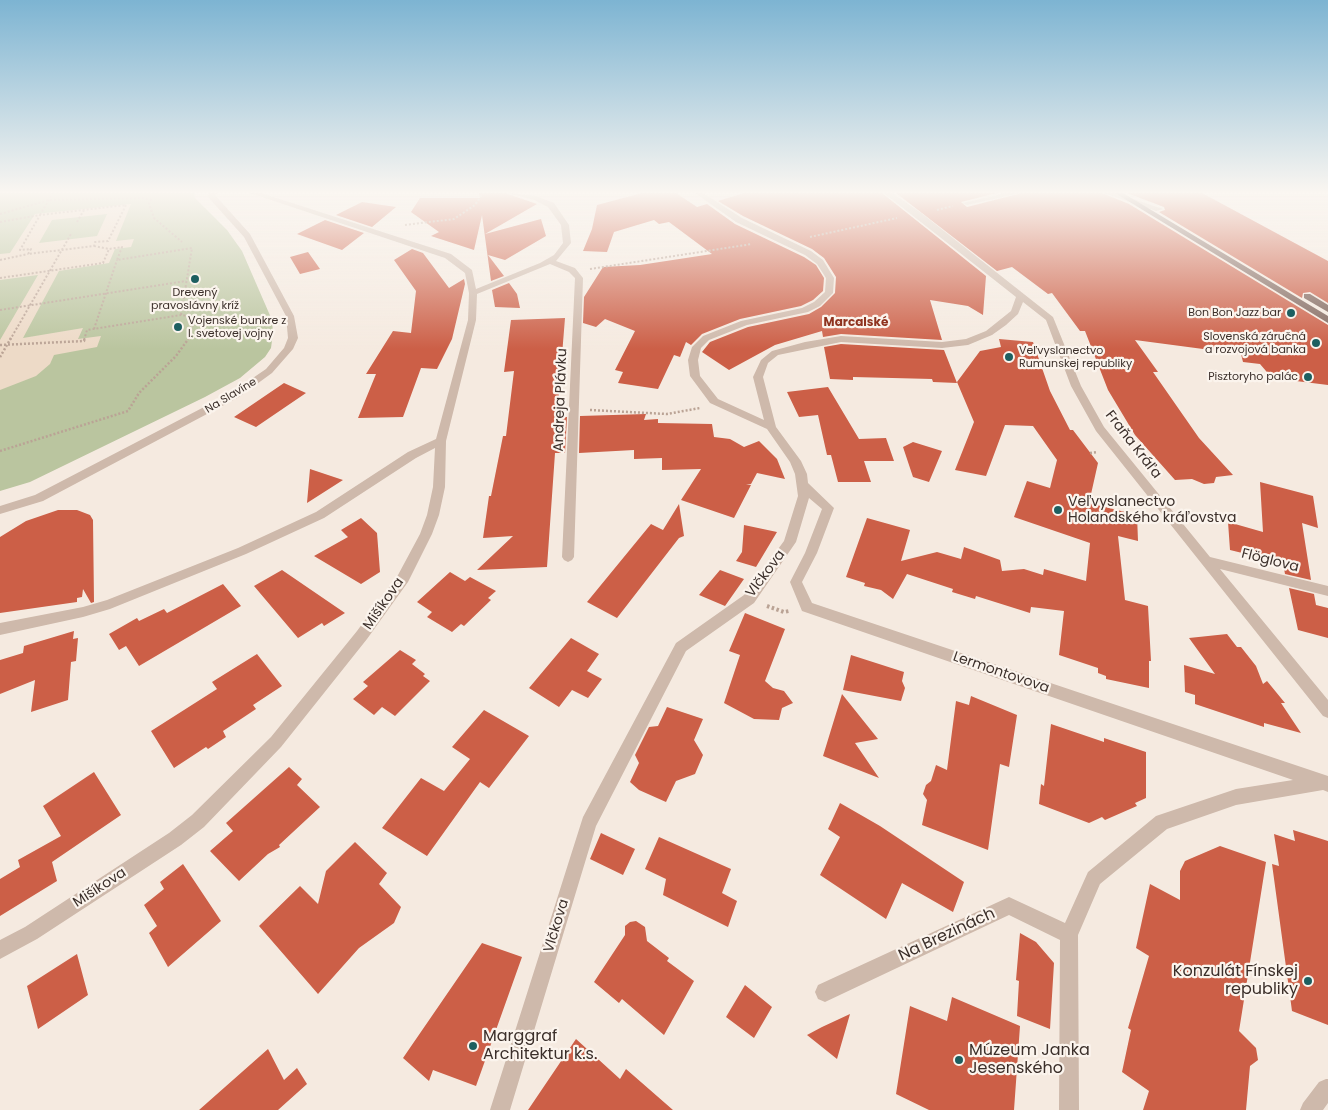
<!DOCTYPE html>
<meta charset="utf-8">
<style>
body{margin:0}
canvas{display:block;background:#f5eae0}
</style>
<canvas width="1328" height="1110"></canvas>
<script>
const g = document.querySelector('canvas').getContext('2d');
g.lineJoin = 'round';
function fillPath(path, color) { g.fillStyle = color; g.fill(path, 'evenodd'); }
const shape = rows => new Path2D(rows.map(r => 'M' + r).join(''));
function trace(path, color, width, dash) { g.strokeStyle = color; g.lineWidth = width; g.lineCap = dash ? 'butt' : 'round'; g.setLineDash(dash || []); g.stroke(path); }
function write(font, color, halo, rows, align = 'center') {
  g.font = font + ' Poppins,sans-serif'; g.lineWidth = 4.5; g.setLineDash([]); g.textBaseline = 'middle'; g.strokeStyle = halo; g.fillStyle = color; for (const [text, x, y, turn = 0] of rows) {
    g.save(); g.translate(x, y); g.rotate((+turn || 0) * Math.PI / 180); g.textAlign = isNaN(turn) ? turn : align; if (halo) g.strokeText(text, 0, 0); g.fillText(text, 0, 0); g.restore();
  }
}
fillPath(shape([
 [0,193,194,193,195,198,227,230,242,251,272,320,273,333,271,348,265,357,240,378,205,397,30,482,0,491]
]), '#bac59f');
fillPath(shape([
 [131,204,116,241,134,239,131,247,115,249,109,263,59,271,23,338,83,328,78,339,101,336,97,347,54,355,50,364,36,376,0,390,0,340,38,275,0,280,0,254,10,253,35,214],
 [107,214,97,236,39,243,52,220]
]), '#eddac7');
fillPath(shape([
 [479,193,505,193,537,204,485,234,541,219,546,236,505,260,488,255,504,276,491,281,482,215,474,250,431,236,439,232,411,212,420,198,480,198],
 [642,193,676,193,697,207,707,204,735,224,804,257,816,265,824,278,823,291,813,300,801,306,740,319,702,334,691,345,686,342,680,357,674,355,658,389,618,383,623,372,615,370,635,331,605,319,596,327,583,323,584,297,603,267,640,265,712,254,669,222,659,224,654,220,614,232,607,252,583,251,592,229,597,205],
 [744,193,882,193,986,276,983,315,968,306,930,300,942,340,841,334,823,337,822,331,775,345,729,370,702,352,710,342,748,327,809,314,821,307,835,293,836,277,824,258,812,249,743,216,718,201],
 [896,193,997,193,961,202,967,207,1022,193,1102,193,1129,204,1328,325,1328,385,1272,378,1260,364,1243,362,1241,354,1135,340,1158,372,1153,372,1199,438,1233,475,1216,477,1214,483,1204,484,1192,479,1175,480,1135,435,1108,390,1085,331,1080,331,1052,293,1048,294,1012,267,997,271],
 [1127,193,1202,193,1328,261,1328,303,1310,292,1303,293,1302,298,1159,212,1165,210,1164,207],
 [362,202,396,207,372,227,336,215],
 [325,220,364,233,342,250,297,234],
 [412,249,423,253,449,288,464,279,465,284,452,339,437,369,421,368,403,417,358,418,376,374,366,374,393,331,411,333,416,291,394,260],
 [308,252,320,269,300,274,290,257],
 [509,283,517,294,520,308,495,307,492,290],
 [565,318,557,417,567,417,565,453,555,453,547,567,477,570,513,536,483,538,489,496,491,496,503,436,506,436,514,371,504,372,511,320],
 [999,339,1033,342,1050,391,1070,430,1073,430,1098,463,1089,503,1137,515,1138,541,1118,536,1125,600,1148,606,1151,661,1149,661,1149,688,1106,679,1106,676,1098,673,1098,668,1059,655,1064,611,1031,607,1030,613,976,596,975,599,952,592,953,589,907,574,893,599,881,590,864,586,865,583,846,577,867,518,910,530,901,561,937,552,961,559,964,547,1000,560,1002,571,1024,569,1043,575,1044,569,1086,581,1090,543,1014,517,1027,481,1050,488,1057,460,1033,426,1005,425,986,476,955,470,974,422,957,382,980,351,1001,347],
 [841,344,944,350,957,383,933,382,932,379,853,377,853,380,830,379,824,347],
 [284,383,306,393,256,427,234,417],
 [828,387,859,439,886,438,894,461,864,461,871,482,838,482,831,455,827,455,818,415,799,417,787,392],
 [646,414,644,420,658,419,658,423,712,424,714,437,730,439,744,447,759,441,777,459,785,479,757,473,751,484,746,484,751,485,734,518,681,500,701,469,662,470,662,458,634,459,634,450,579,453,580,416],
 [913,442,942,451,929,482,913,477,903,447],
 [310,469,343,480,307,503],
 [1260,482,1313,496,1318,528,1302,523,1311,580,1285,574,1283,563,1230,550,1228,522,1263,532],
 [679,504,684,536,679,538,617,618,587,602,651,524,663,530],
 [58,510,77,510,90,515,93,520,94,602,91,603,83,589,82,597,77,598,77,602,0,613,0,537,26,521],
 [361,518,377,533,380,572,361,584,314,556,348,537,341,530],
 [744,525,777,532,756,567,736,561,742,552],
 [282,570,345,613,324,626,322,623,298,638,254,586],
 [720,570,744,579,725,606,699,595],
 [450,572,465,581,470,577,496,591,488,598,491,600,464,626,461,624,452,632,427,617,432,612,417,602],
 [223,584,241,606,139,666,126,646,119,650,109,634,137,618,139,621,164,609,167,613],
 [1289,588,1314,594,1316,605,1328,608,1328,638,1298,630],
 [745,613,785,629,765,681,773,688,784,691,793,703,782,708,779,720,754,719,724,703,740,655,729,651],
 [74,631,73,639,78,638,76,661,71,662,68,700,31,712,35,680,0,694,0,660,23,653,24,646],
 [1227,634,1237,647,1241,647,1256,666,1263,684,1267,681,1285,703,1281,703,1301,733,1264,723,1264,727,1195,704,1195,695,1185,692,1184,665,1215,674,1189,638],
 [571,638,599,654,587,671,602,679,588,698,572,690,559,707,529,688],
 [400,650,416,660,412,664,425,674,423,676,430,681,395,716,382,707,374,715,353,699,368,686,363,682],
 [257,654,282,686,253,705,256,709,223,731,226,737,208,749,206,747,174,768,151,731,217,689,212,682],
 [851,655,904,672,902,681,905,688,901,701,843,690],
 [842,694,878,739,855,743,879,778,823,756],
 [971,696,1017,715,1009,767,1000,764,988,850,922,825,927,800,923,794,926,785,931,781,936,765,947,770,956,701,969,705],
 [667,707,703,719,694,740,703,755,695,774,676,781,666,802,639,790,630,782,639,763,635,755,649,727,658,726],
 [484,710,529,736,489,788,480,782,427,856,382,828,421,778,444,791,470,759,452,747],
 [1051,724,1104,742,1104,738,1146,752,1146,798,1135,803,1137,806,1105,820,1102,817,1089,823,1039,804,1041,784,1044,786],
 [289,767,302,779,297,785,320,807,279,845,280,847,268,854,239,881,210,851,233,831,226,823],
 [94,772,121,815,52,862,57,881,0,916,0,879,20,867,18,860,61,836,43,806],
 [840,803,880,826,964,882,953,912,902,883,886,919,820,875,840,837,828,829],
 [1293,830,1328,841,1328,1025,1292,1011,1272,864,1279,866,1274,834,1295,841],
 [601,833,635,849,623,875,590,859],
 [659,837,731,869,722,893,737,901,728,927,663,895,666,879,645,869],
 [355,842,387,873,379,884,401,907,394,923,359,948,318,994,259,926,300,886,318,904,326,871],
 [1220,846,1266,862,1239,1031,1256,1048,1258,1060,1250,1066,1246,1110,1143,1110,1149,1091,1122,1072,1131,1030,1128,1028,1149,956,1136,948,1150,884,1180,900,1180,871,1185,861],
 [183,864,221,921,168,967,149,933,157,926,144,905,164,889,160,882],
 [636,921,645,927,647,941,669,958,667,961,694,981,664,1035,622,999,619,1003,594,982,625,935,625,926,630,922],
 [1020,933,1036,942,1054,963,1050,1029,1017,1016,1019,981,1016,980],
 [482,943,522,957,476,1086,433,1070,429,1081,403,1058],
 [77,954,88,995,38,1029,27,986],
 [745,985,772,1007,754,1038,726,1017],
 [952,997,1020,1026,1014,1110,929,1110,896,1094,910,1006,947,1021],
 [850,1014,837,1059,807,1035,822,1027],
 [576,1039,620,1079,626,1069,673,1110,528,1110],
 [268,1049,284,1080,297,1068,307,1084,278,1110,199,1110]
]), '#cc5f47');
trace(shape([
 [126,205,108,241,95,242,94,246,28,254,31,249,20,250,40,215,126,205],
 [937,210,953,206],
 [0,214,49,200,143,198,151,200,149,204,154,218,182,242],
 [40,215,53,193],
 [0,222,40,215],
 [77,222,84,210],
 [405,225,454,219,475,205,483,193],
 [810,237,897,218],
 [94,246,109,249],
 [0,260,28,254],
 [590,269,752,244],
 [0,278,103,263,109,249,122,247,117,260,192,248,181,315],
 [0,310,186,281],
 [94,329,117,260],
 [10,340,71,234],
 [84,340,87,330,181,315,195,317,188,340]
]), '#baa395', 2, [2, 2]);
trace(shape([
 [0,345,84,341,85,338],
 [0,357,11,338],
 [590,410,667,414,700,408],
 [0,451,128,411,139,393,176,356,189,338],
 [1090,453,1097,452]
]), '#baa395', 2.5, [2, 2]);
trace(shape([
 [767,606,784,612,789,611]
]), '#baa395', 4, [2.5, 2.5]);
fillPath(shape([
 [209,193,217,193,215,195,250,234,294,316,298,338,293,349,272,373,239,397,43,501,0,514,0,506,35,495,231,393,266,369,284,348,288,338,286,316,244,237,208,197,209,193],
 [250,193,261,193,451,254,472,270,476,289,540,263,554,255,563,243,561,225,548,207,534,200,507,193,536,196,554,203,569,225,571,243,556,261,575,268,583,278,574,557,572,560,568,562,564,560,562,557,575,278,569,272,550,264,477,294,476,320,446,441,445,487,439,515,432,534,408,582,367,639,281,747,204,827,181,845,37,939,0,959,0,940,25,927,169,833,192,815,271,737,357,631,398,575,420,534,427,515,433,487,435,448,416,458,324,518,246,554,110,609,83,617,0,635,0,623,83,607,107,600,238,548,316,512,408,452,436,439,468,320,469,293,465,273,445,258,250,193],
 [695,193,703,193,742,218,811,251,823,260,834,278,833,293,820,306,808,312,747,325,709,340,701,348,698,360,700,376,718,399,764,420,753,377,761,360,772,351,805,342,841,336,942,342,966,339,986,331,1011,311,1016,297,884,193,892,193,920,212,1053,317,1081,386,1104,427,1210,557,1328,586,1328,596,1220,569,1328,700,1328,718,1323,716,1096,431,1071,386,1046,320,1023,302,1018,314,1006,325,992,335,968,345,942,348,841,342,778,355,768,363,763,377,776,427,801,461,807,474,808,483,834,508,817,553,802,582,812,603,1328,776,1328,792,1323,790,1236,805,1167,829,1100,884,1078,935,1079,1110,1059,1110,1060,940,1009,915,825,1002,818,999,815,992,818,985,1009,897,1065,923,1088,872,1156,816,1236,789,1293,780,802,611,790,582,805,553,822,509,809,498,796,542,754,603,686,651,596,826,510,1110,490,1110,583,817,676,643,744,595,784,541,798,496,795,474,790,462,767,429,710,403,690,376,688,360,692,347,703,336,741,321,802,308,814,302,825,292,826,278,817,264,805,255,736,222,695,193],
 [1006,193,1020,193,967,205,963,203,1006,193],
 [1104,193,1115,193,1163,209,1156,211,1104,193],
 [1326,1079,1328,1079,1328,1103,1323,1110,1300,1110,1303,1103,1319,1082,1326,1079]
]), '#ceb9ab');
fillPath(shape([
 [1115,193,1123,193,1328,316,1328,323,1115,193],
 [1304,294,1310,294,1328,305,1328,312,1304,298,1304,294]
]), '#7e645b');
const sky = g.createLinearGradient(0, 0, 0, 349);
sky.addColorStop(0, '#7db4d2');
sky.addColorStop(0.55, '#faf6f1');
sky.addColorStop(1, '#faf6f100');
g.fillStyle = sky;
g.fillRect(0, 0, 1328, 349);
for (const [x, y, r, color] of [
 [195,279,5,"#1d5f60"],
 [1291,313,5,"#1d5f60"],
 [178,327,5,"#1d5f60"],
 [1316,343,5,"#1d5f60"],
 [1009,357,5,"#1d5f60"],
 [1308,377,5,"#1d5f60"],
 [1058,510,5,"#1d5f60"],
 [1308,981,5,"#1d5f60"],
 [473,1046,5,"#1d5f60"],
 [959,1060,5,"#1d5f60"]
]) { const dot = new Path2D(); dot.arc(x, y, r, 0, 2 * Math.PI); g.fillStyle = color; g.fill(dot); trace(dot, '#fbf4ed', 2); }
write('11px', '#3b2f2a', '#fbf4ed', [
 ["Drevený",195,293,"center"],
 ["pravoslávny kríž",195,306,"center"],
 ["Bon Bon Jazz bar",1281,313],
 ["Vojenské bunkre z",188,321,"left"],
 ["I. svetovej vojny",188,334,"left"],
 ["Slovenská záručná",1306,337],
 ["a rozvojová banka",1306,350],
 ["Veľvyslanectvo",1019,351,"left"],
 ["Rumunskej republiky",1019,364,"left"],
 ["Pisztoryho palác",1298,377]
], 'right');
write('11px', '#3b2f2a', '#fbf4ed', [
 ["Na Slavíne",231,396,-31]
]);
write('bold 12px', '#8f331f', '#fbf4ed', [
 ["Marcalské",856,323]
]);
write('14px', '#3b2f2a', '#fbf4ed', [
 ["Andreja Plávku",561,400,-88],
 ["Fraňa Kráľa",1133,445,52],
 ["Flöglova",1270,561,14],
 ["Vlčkova",766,574,-53],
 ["Mišíkova",384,604,-55],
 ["Lermontovova",1001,673,19],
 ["Mišíkova",100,888,-33],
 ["Vlčkova",557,926,-73]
]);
write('14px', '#3b2f2a', '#fbf4ed', [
 ["Veľvyslanectvo",1068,502],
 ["Holandského kráľovstva",1068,518]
], 'left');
write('16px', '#3b2f2a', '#fbf4ed', [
 ["Na Brezinách",947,935,-25]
]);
write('16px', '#3b2f2a', '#fbf4ed', [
 ["Konzulát Fínskej",1298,972,"right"],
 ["republiky",1298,990,"right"],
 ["Marggraf",483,1037],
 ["Architektur k.s.",483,1055],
 ["Múzeum Janka",969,1051],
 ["Jesenského",969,1069]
], 'left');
</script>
